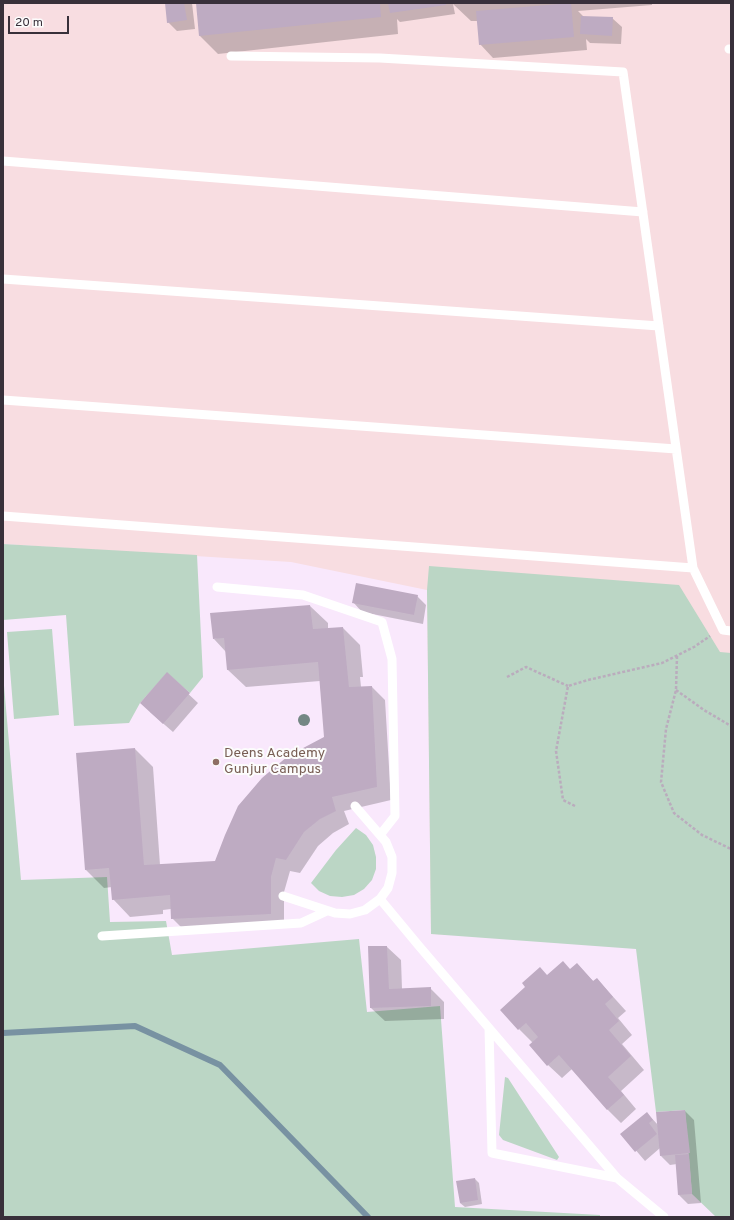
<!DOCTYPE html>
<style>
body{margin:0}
#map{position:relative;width:734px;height:1220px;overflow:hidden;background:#f9e8fc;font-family:Overpass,sans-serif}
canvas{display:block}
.frame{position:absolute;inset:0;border:4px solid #38303a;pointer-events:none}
.scale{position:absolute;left:8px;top:16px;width:61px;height:18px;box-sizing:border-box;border:2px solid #38303a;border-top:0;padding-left:5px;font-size:12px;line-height:14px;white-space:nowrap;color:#38303a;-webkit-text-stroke:3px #fcfcfc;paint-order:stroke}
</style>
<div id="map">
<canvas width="734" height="1220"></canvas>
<div class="frame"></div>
<div class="scale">20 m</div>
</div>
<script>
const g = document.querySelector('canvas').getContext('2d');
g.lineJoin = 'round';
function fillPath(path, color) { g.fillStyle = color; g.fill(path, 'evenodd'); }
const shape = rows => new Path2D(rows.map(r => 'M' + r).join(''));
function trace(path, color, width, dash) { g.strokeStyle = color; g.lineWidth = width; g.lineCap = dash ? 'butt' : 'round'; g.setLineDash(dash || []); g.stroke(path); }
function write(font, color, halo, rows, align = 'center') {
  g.font = font + ' Overpass,sans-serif'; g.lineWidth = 4; g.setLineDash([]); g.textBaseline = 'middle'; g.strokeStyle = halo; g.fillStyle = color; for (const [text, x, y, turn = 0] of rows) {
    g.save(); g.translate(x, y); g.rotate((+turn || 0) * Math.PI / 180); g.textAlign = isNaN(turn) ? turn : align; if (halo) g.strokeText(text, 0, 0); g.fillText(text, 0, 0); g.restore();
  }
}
fillPath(shape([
 [3,3,731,3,731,944,431,934,427,590,291,562,3,544]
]), '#f8dde1');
fillPath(shape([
 [3,544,197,555,203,677,190,693,167,673,140,703,129,723,74,726,66,615,3,620],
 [429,566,679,585,720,652,731,653,731,1217,716,1217,692,1194,685,1110,656,1112,636,949,431,934,427,590],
 [52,629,59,715,14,719,7,632],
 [3,674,21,880,107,877,110,922,166,921,172,955,359,939,367,1012,440,1006,455,1207,600,1215,600,1217,3,1217],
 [356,828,366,835,373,845,376,857,376,869,372,880,364,889,354,895,342,897,330,896,319,891,311,883,336,850],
 [505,1077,508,1078,559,1157,557,1160,503,1140,499,1135]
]), '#bbd6c5');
fillPath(shape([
 [166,3,192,3,195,29,177,31,168,22],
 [197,3,652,3,652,5,578,11,584,17,612,18,622,27,621,44,590,43,586,39,587,50,493,58,480,44,478,21,471,21,453,4,455,14,400,22,397,19,398,34,218,54,200,36],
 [417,596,426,605,423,624,362,612,353,602],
 [310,606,328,623,328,629,343,628,360,645,363,677,360,677,361,687,372,687,385,700,391,800,344,811,349,824,333,833,318,846,300,873,290,871,284,892,284,927,186,932,172,918,171,909,163,910,163,914,130,917,113,899,112,887,104,888,86,870,135,749,153,767,160,865,216,862,325,738,320,681,246,687,228,670,226,652,214,639],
 [167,674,198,703,173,732,150,712],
 [387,947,401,960,402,989,430,988,444,1002,444,1019,385,1021,371,1008],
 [577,964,594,982,597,979,626,1011,618,1018,632,1035,622,1044,644,1070,621,1091,636,1109,621,1123,607,1109,572,1069,562,1078,548,1065,533,1043,519,1029,548,976,570,970],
 [685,1111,694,1120,701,1203,688,1204,679,1195,677,1164,670,1165,661,1156,660,1148,645,1161,622,1134,647,1113,658,1125],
 [475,1179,479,1183,482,1204,465,1207,460,1203]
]), '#0003');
trace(shape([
 [3,1033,135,1026,220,1065,368,1217]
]), '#7892a2', 6);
fillPath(shape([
 [165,3,184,3,187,20,167,23],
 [196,3,380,3,381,17,199,36],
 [388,3,446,3,446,5,390,13],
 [571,3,574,37,479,45,476,11],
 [581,16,613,17,612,36,580,34],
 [356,583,418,595,414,615,352,603],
 [310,605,313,629,343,627,349,687,372,686,377,787,332,797,336,811,320,819,304,832,286,860,276,858,271,877,271,914,171,919,170,895,112,900,109,868,85,870,76,753,135,748,144,865,215,861,225,835,238,806,262,778,288,756,324,737,318,662,227,670,224,638,213,639,210,613],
 [167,672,190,693,163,724,140,703],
 [368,946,387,946,389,989,431,987,431,1006,370,1008],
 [563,961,570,969,577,963,593,981,597,978,613,997,605,1004,619,1021,609,1030,631,1056,608,1077,624,1095,607,1110,559,1055,547,1066,529,1045,538,1037,526,1023,518,1030,500,1010,525,987,522,983,540,967,547,975],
 [685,1110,690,1153,660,1156,656,1112],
 [647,1112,653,1120,649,1123,657,1134,635,1152,620,1134],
 [689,1154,692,1194,678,1195,675,1155],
 [475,1178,478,1200,460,1203,456,1181]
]), '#beabc2');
trace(shape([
 [677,656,676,690,666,729,661,782,674,813,702,835,731,849],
 [507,677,526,667,568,686],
 [676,690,704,710,731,726],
 [575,806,563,800,556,751,568,686,588,680,662,663,694,647,710,636]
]), '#baacbd', 2.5, [3, 2]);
trace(shape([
 [729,49,731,49],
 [231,56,380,58,623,72,693,568,723,630,731,631],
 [3,161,643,212],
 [3,279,659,326],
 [3,400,676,449],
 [3,516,693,568],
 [217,587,303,595,382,622,392,659,395,816,380,835],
 [283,896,335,913,350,914,365,910,380,899,388,888,392,873,392,857,386,842,355,806],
 [380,899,419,946,617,1178,664,1217],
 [102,936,301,923,327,911],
 [489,1028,492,1153,617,1178]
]), '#fff', 9);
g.fillStyle = '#748784';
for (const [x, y] of [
 [304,720]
]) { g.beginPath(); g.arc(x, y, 6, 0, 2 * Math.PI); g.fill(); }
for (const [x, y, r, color] of [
 [216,762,4,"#8d6e63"]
]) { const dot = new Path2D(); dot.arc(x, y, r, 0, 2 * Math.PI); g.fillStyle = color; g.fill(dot); trace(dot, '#fcfcfc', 1.5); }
write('14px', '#785e54', '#fcfcfc', [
 ["Deens Academy",224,754],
 ["Gunjur Campus",224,770]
], 'left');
</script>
